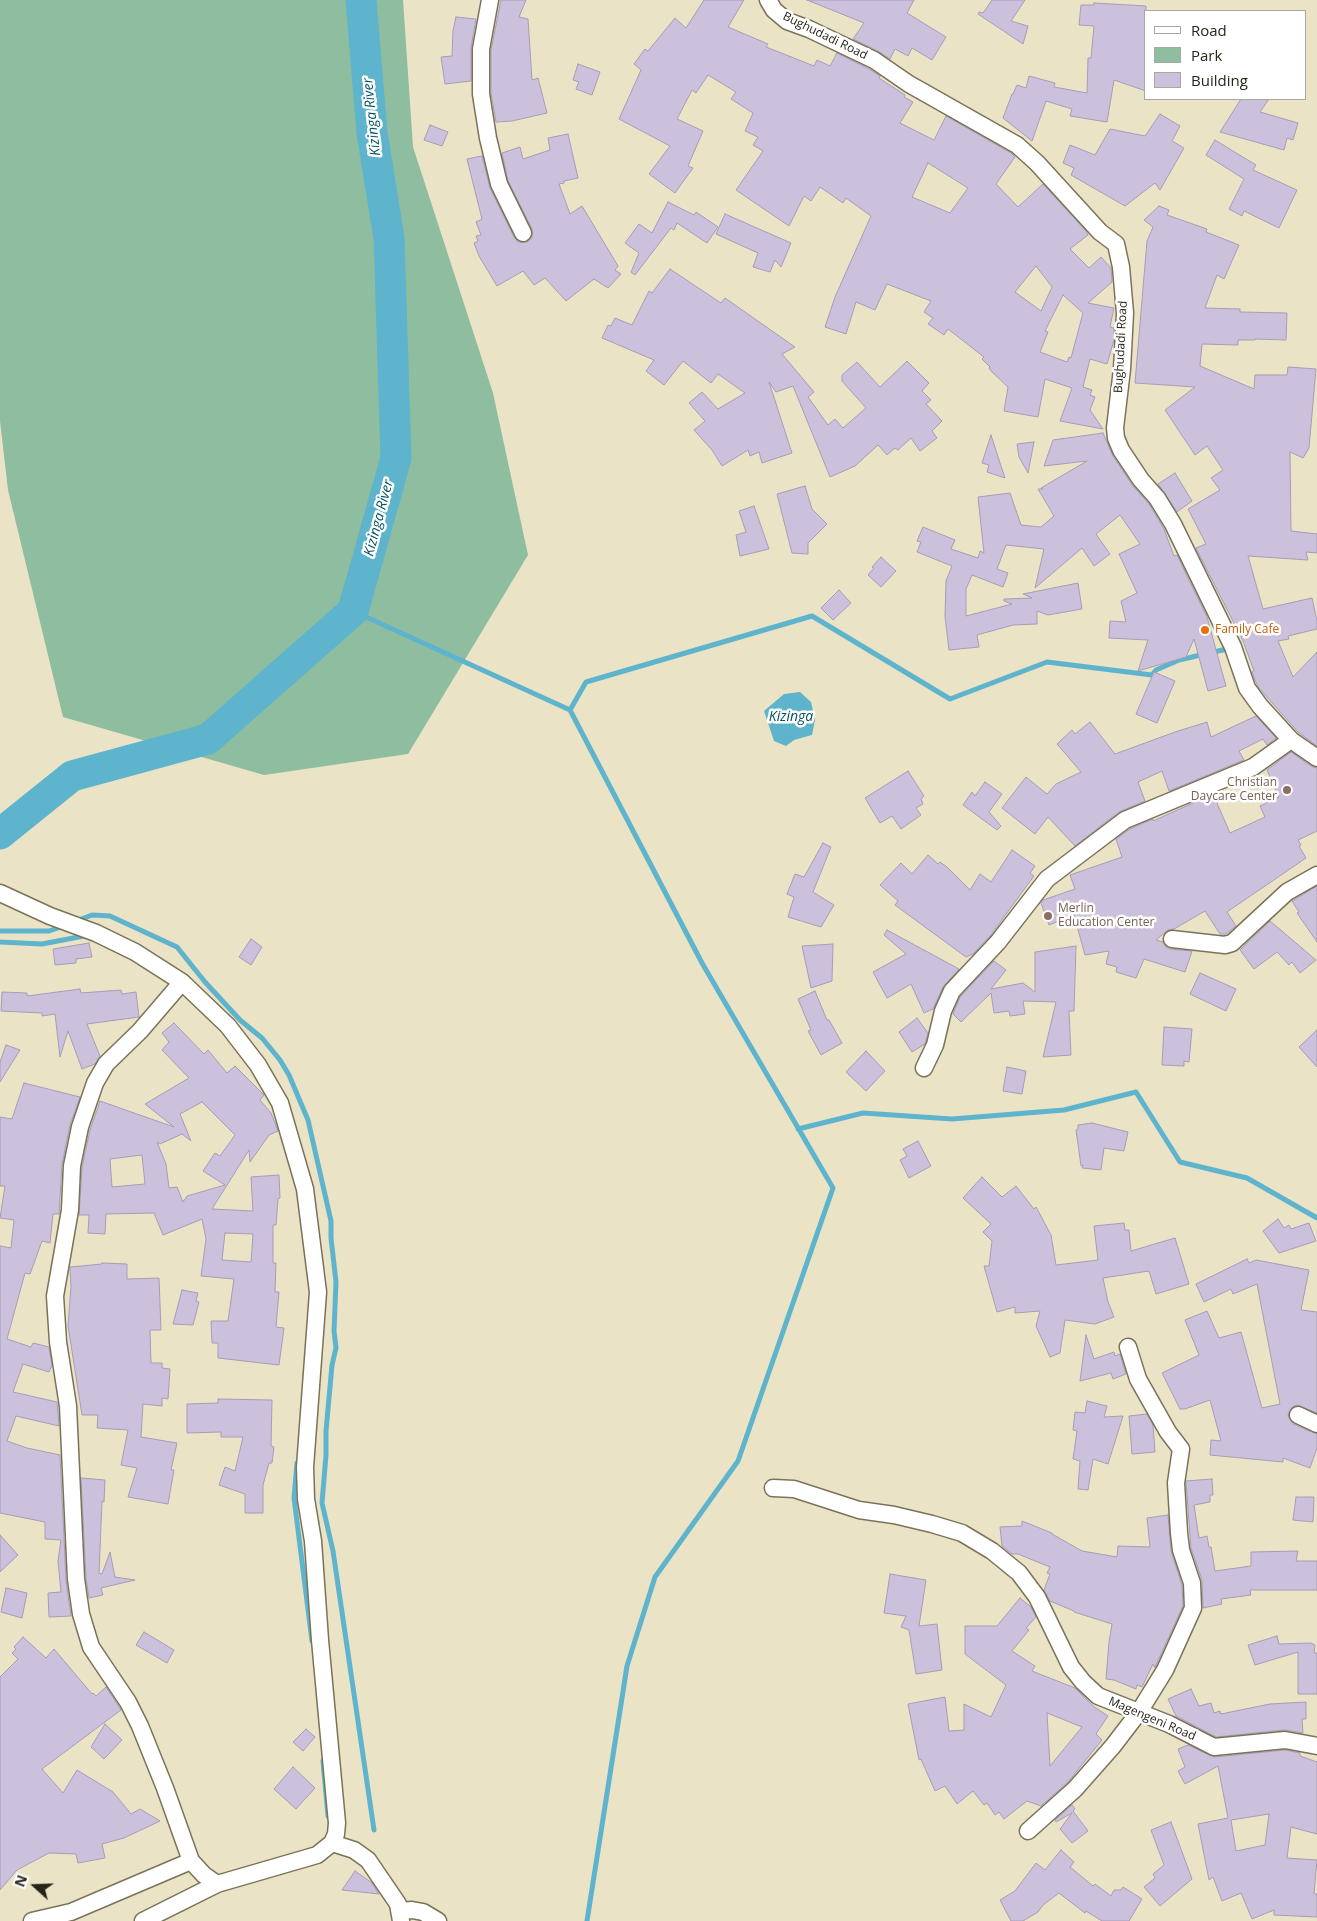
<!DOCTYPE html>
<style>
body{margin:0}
#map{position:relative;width:1317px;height:1921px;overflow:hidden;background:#ebe3c6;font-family:"Open Sans",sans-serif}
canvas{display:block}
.legend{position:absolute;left:1144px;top:10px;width:162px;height:90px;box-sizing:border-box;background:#fff;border:1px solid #a9a7a3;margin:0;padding:6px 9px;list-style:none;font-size:15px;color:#272419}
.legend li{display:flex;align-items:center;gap:10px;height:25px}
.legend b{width:25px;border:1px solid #a9a7a3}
.north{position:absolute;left:10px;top:1861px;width:50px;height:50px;-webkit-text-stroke:4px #fff;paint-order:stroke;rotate:290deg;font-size:14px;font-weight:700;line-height:20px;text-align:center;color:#272419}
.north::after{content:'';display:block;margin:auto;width:18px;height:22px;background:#272419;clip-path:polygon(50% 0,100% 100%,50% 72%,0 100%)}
</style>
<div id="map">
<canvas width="1317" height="1921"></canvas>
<ul class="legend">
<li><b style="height:6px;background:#fff"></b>Road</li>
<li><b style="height:14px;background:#8ebda0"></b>Park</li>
<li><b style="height:14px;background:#ccc1dc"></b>Building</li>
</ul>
<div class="north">N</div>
</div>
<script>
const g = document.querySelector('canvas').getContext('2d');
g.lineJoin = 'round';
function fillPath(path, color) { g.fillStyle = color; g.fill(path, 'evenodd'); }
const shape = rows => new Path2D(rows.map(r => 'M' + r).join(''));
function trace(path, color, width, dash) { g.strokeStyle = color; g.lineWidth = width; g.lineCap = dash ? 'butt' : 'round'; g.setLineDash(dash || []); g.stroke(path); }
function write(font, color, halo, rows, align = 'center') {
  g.font = font + ' "Open Sans",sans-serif'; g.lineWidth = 5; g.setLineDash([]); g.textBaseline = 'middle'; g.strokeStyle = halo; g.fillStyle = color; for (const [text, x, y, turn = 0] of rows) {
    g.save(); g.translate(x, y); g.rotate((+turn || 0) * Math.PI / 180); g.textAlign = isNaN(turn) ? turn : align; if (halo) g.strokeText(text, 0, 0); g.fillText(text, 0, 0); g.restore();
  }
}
fillPath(shape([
 [0,0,403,0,413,147,493,393,528,555,408,754,264,775,63,717,8,490,0,421]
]), '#8ebda0');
fillPath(shape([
 [800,692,811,702,815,720,812,735,794,740,786,746,774,741,764,711,784,694]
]), '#5eb4cd');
trace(shape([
 [353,611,570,710,702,963,833,1188,738,1461,655,1577,627,1666,587,1921],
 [570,710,586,682,812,616,950,699,1047,662,1152,675,1156,670,1179,660,1227,649],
 [76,921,92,915,110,916,177,947,205,982,240,1020,262,1038,280,1060,289,1075,308,1120,331,1221,331,1238,336,1282,334,1331,336,1348,332,1365,326,1431,326,1455,322,1503,333,1551,374,1830],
 [0,931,49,931,64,926],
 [0,942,42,944,84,936,88,937],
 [798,1129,863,1113,952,1119,1064,1110,1136,1092,1180,1162,1247,1178,1317,1218],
 [297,1463,294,1498,312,1641],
 [323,1761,328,1816]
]), '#5eb4cd', 5);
trace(shape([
 [0,834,72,776,208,739,353,611,396,458,389,238,372,133,361,0]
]), '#5eb4cd', 31);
const building = shape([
 [501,0,526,0,519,17,528,19,532,80,538,78,547,113,512,121,496,122,491,93,491,50,501,0],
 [704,0,744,0,728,27,768,44,766,47,814,66,817,60,830,66,837,53,869,69,880,76,879,78,905,95,904,97,913,102,900,123,934,140,946,116,1011,153,1015,157,996,184,1018,207,1043,184,1086,231,1088,235,1070,249,1089,268,1101,257,1111,268,1112,282,1088,303,1114,308,1110,327,1114,328,1114,340,1107,364,1090,359,1083,387,1092,390,1090,395,1095,397,1090,410,1103,429,1060,421,1072,388,1045,379,1038,417,1004,411,1008,387,992,372,989,368,990,367,982,359,984,357,948,329,944,335,928,324,933,318,924,312,931,301,887,284,875,310,856,302,846,334,825,327,835,297,871,216,846,198,843,203,820,187,811,201,804,196,789,226,736,190,763,151,753,145,758,137,745,131,753,113,731,99,736,92,708,75,696,93,692,90,677,119,703,131,688,166,693,168,675,193,649,174,670,146,619,119,641,70,634,64,645,49,648,51,675,18,686,28,704,0],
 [928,163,968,188,950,213,912,197,928,163],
 [1036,266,1052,287,1041,311,1015,292,1036,266],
 [1063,295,1083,313,1071,358,1069,357,1067,362,1040,352,1048,332,1045,331,1063,295],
 [807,0,914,0,907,13,946,37,932,60,912,48,908,56,895,49,890,59,878,51,853,39,864,23,807,0],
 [992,0,1025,0,1011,21,1028,26,1023,44,978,14,979,12,983,13,992,0],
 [1094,3,1146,6,1146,91,1114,80,1107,122,1070,116,1072,109,1046,101,1032,141,1003,118,1012,94,1013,94,1017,85,1026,88,1029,76,1055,83,1054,87,1087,93,1088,58,1091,58,1094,26,1079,25,1081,5,1094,5,1094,3],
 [456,17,476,19,471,47,471,81,445,84,441,57,452,56,453,31,456,17],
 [578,64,600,72,592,95,576,89,579,82,573,80,578,64],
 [1241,99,1269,99,1260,112,1298,123,1293,140,1287,138,1284,150,1220,132,1241,99],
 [1160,114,1180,126,1172,141,1184,148,1160,190,1155,183,1125,206,1071,175,1074,168,1063,163,1070,145,1095,155,1110,129,1145,136,1160,114],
 [430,125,448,132,442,146,424,140,430,125],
 [568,134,578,178,564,181,564,183,559,184,570,214,582,206,618,266,615,270,621,274,608,288,594,279,566,301,545,278,534,285,523,271,497,286,479,256,474,243,478,241,476,236,481,235,476,222,482,219,467,159,482,156,490,188,514,237,518,242,527,242,532,238,532,229,508,181,502,153,520,147,523,159,550,150,548,138,568,134],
 [1215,140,1256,165,1253,170,1297,190,1279,228,1244,211,1242,216,1229,209,1244,179,1206,155,1215,140],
 [668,202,694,215,696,212,718,227,707,243,677,223,674,230,671,228,635,275,631,272,639,253,625,243,639,224,652,233,668,202],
 [1159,206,1169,210,1167,215,1207,229,1206,232,1239,245,1224,279,1217,275,1205,308,1240,309,1240,312,1287,313,1286,340,1255,339,1255,340,1238,340,1238,345,1202,344,1200,366,1254,389,1255,375,1287,375,1288,367,1316,369,1309,448,1303,458,1290,452,1291,531,1317,534,1317,553,1306,552,1308,560,1248,556,1263,609,1312,598,1317,621,1317,629,1288,636,1289,639,1278,641,1293,677,1317,652,1317,746,1298,732,1259,688,1255,680,1252,672,1254,671,1243,641,1196,548,1206,544,1188,509,1220,490,1211,478,1223,470,1207,446,1195,455,1165,410,1195,387,1135,383,1147,241,1153,227,1144,220,1159,206],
 [725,214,791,243,781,267,775,260,770,272,753,267,758,253,716,234,725,214],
 [670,269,721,303,725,298,795,347,782,354,814,392,808,397,828,425,835,419,843,428,866,408,842,381,842,375,857,362,880,387,907,361,929,383,922,391,931,400,926,404,942,421,932,431,937,438,920,451,911,438,898,450,895,448,887,455,878,445,855,466,830,477,793,386,776,392,769,382,792,453,762,463,759,452,750,456,748,450,722,466,712,450,694,430,705,421,689,403,702,392,718,409,745,393,718,374,711,383,683,361,664,385,646,371,654,360,602,338,608,325,611,326,615,318,632,325,649,291,652,293,670,269],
 [1103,433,1113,456,1133,486,1149,504,1164,529,1174,556,1177,555,1207,617,1226,686,1208,691,1194,639,1186,657,1138,671,1148,640,1109,638,1110,621,1126,622,1121,601,1137,593,1119,554,1140,544,1120,515,1096,534,1110,554,1094,566,1082,548,1035,588,1044,549,1006,545,997,569,1008,573,1003,587,972,575,966,589,966,616,1012,604,1004,601,1004,599,1032,598,1023,594,1078,583,1082,609,1048,615,1037,611,1037,624,1013,625,977,635,979,647,949,650,945,616,946,581,952,566,917,552,921,542,917,541,923,527,955,540,951,549,978,558,980,551,984,553,978,497,1010,493,1021,525,1041,527,1054,516,1038,489,1043,489,1041,488,1087,461,1044,466,1053,440,1103,433],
 [991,435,1001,466,1005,478,987,472,989,465,982,463,991,435],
 [1034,442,1028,473,1019,457,1017,444,1034,442],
 [1175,473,1192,501,1177,512,1158,484,1175,473],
 [805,486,812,509,827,524,808,543,808,554,792,553,777,494,805,486],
 [754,506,769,549,740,556,736,535,746,532,739,511,754,506],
 [881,557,896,571,881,587,868,575,874,568,872,567,881,557],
 [839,590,851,603,833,620,821,608,839,590],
 [1154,672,1175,681,1157,723,1136,714,1154,672],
 [1256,716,1276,738,1267,745,1263,739,1239,751,1244,760,1169,791,1162,771,1138,782,1145,801,1119,812,1075,846,1048,817,1035,834,1002,808,1026,777,1047,794,1056,784,1081,772,1057,744,1072,730,1075,734,1090,722,1115,754,1175,732,1207,722,1211,737,1256,716],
 [1291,752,1311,766,1317,768,1317,831,1298,840,1301,845,1299,846,1306,858,1227,912,1236,926,1226,934,1220,934,1205,911,1174,929,1168,930,1156,940,1163,942,1166,947,1170,949,1192,951,1185,972,1144,959,1136,978,1116,972,1117,967,1106,964,1109,951,1085,955,1074,915,1049,925,1041,903,1043,900,1075,889,1070,875,1122,857,1116,839,1130,829,1153,819,1153,821,1213,794,1230,833,1265,817,1260,806,1279,797,1267,770,1291,752],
 [908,771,924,796,921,799,923,804,916,808,921,815,901,829,892,816,880,823,865,798,908,771],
 [985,782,1002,794,989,812,1001,826,997,830,963,805,972,792,975,796,985,782],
 [823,843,831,847,813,892,834,905,821,927,788,917,794,897,787,894,795,874,804,877,823,843],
 [1012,850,1035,866,1030,873,1034,876,990,936,973,954,966,957,895,905,898,901,880,885,901,863,912,874,928,855,938,864,940,862,947,867,970,890,980,874,991,882,1012,850],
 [1317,886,1317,942,1297,913,1299,912,1292,901,1317,886],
 [1270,921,1316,960,1300,973,1292,962,1289,965,1277,952,1254,969,1240,950,1270,921],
 [887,930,959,969,943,987,933,1009,924,1013,911,984,887,998,873,972,906,954,884,935,887,930],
 [251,939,262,947,251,965,239,957,251,939],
 [89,943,92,957,76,959,76,963,55,965,53,949,89,943],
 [833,944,832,981,811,988,802,946,833,944],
 [1076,946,1074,1011,1069,1011,1071,1055,1043,1057,1056,1002,1023,1001,1025,1014,1010,1016,1009,1011,994,1013,991,993,961,1022,953,1014,960,997,994,961,1006,970,991,989,1023,983,1035,992,1035,952,1076,946],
 [1200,973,1236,989,1226,1011,1190,994,1200,973],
 [80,989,81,993,121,990,122,994,136,992,139,1017,87,1024,100,1056,95,1064,82,1069,68,1031,60,1057,55,1014,42,1016,42,1013,1,1011,2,992,27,993,27,996,80,989],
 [815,991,827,1020,829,1020,842,1043,821,1055,808,1031,811,1030,798,999,815,991],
 [917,1018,928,1033,925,1044,912,1052,899,1032,917,1018],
 [174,1023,204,1054,208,1050,227,1073,235,1066,264,1095,260,1100,271,1113,275,1123,278,1131,269,1135,250,1162,249,1150,212,1209,253,1211,251,1177,279,1175,280,1198,278,1199,276,1225,273,1225,273,1263,276,1263,275,1292,279,1292,276,1327,284,1328,279,1365,218,1358,218,1343,212,1343,211,1321,228,1321,234,1279,201,1276,206,1239,202,1219,163,1235,154,1213,106,1214,105,1234,88,1233,89,1215,79,1215,82,1167,90,1130,100,1101,174,1127,145,1104,189,1078,162,1050,169,1042,162,1033,174,1023],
 [202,1102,235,1135,220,1156,215,1153,203,1171,225,1185,187,1196,183,1202,177,1187,169,1188,166,1164,157,1142,160,1144,182,1134,191,1141,180,1114,202,1102],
 [142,1155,145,1184,112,1187,110,1159,142,1155],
 [225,1233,253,1234,251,1262,222,1260,225,1233],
 [1164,1027,1192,1029,1189,1062,1184,1061,1184,1066,1162,1065,1164,1027],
 [1317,1030,1317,1067,1299,1047,1317,1030],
 [6,1045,20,1050,0,1082,0,1062,6,1045],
 [866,1051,885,1071,866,1091,846,1072,866,1051],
 [1007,1067,1026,1071,1022,1094,1003,1091,1007,1067],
 [24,1083,80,1097,70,1125,62,1164,59,1214,53,1214,50,1243,42,1241,30,1274,25,1273,7,1339,31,1347,33,1343,49,1347,52,1365,49,1372,23,1364,13,1392,57,1402,59,1426,16,1416,7,1441,27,1448,60,1455,66,1580,71,1616,49,1617,48,1593,61,1592,58,1561,61,1540,45,1539,45,1522,0,1513,0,1246,11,1248,14,1220,0,1218,5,1186,0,1186,0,1117,12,1119,24,1083],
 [1092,1123,1128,1132,1124,1151,1104,1148,1101,1170,1082,1168,1083,1165,1081,1166,1076,1130,1078,1129,1078,1125,1092,1123],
 [918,1141,931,1166,909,1178,900,1160,907,1156,903,1149,918,1141],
 [982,1177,1002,1197,1016,1186,1034,1209,1036,1207,1051,1235,1056,1265,1098,1260,1094,1226,1124,1223,1125,1230,1129,1230,1131,1251,1175,1238,1189,1284,1156,1294,1149,1271,1103,1278,1108,1302,1114,1317,1095,1324,1065,1320,1060,1353,1050,1357,1036,1326,1040,1311,1015,1313,1015,1307,997,1312,984,1266,989,1266,992,1241,983,1232,991,1224,963,1198,982,1177],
 [1278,1219,1284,1228,1289,1225,1291,1229,1309,1223,1316,1241,1279,1253,1263,1231,1278,1219],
 [1247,1259,1249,1263,1256,1260,1309,1270,1301,1310,1317,1312,1317,1413,1297,1405,1292,1407,1288,1415,1293,1424,1317,1434,1317,1448,1310,1468,1283,1458,1283,1462,1210,1455,1211,1440,1221,1441,1210,1400,1185,1409,1180,1409,1162,1373,1199,1355,1185,1320,1207,1311,1219,1338,1241,1332,1262,1408,1280,1404,1257,1284,1233,1294,1231,1289,1204,1302,1196,1284,1247,1259],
 [102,1263,127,1264,127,1279,159,1278,161,1330,150,1330,151,1363,162,1363,162,1368,170,1369,168,1399,162,1398,162,1406,143,1404,141,1437,177,1443,171,1470,174,1470,168,1504,128,1497,137,1468,121,1465,128,1430,97,1428,98,1415,82,1415,68,1326,71,1287,70,1269,70,1267,102,1264,102,1263],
 [182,1290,198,1293,196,1301,199,1302,193,1325,173,1324,182,1290],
 [1086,1335,1094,1359,1114,1352,1115,1356,1120,1354,1126,1374,1113,1379,1111,1373,1080,1381,1086,1335],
 [218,1399,272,1400,271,1446,274,1447,272,1463,269,1463,263,1485,263,1513,245,1513,245,1494,219,1485,225,1467,235,1471,243,1437,221,1437,221,1432,187,1433,187,1404,218,1403,218,1399],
 [1087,1401,1107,1406,1104,1417,1123,1416,1108,1464,1093,1459,1088,1490,1078,1489,1080,1461,1073,1459,1077,1431,1073,1430,1075,1412,1085,1413,1087,1401],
 [1147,1414,1153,1425,1155,1452,1132,1454,1129,1416,1147,1414],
 [81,1478,105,1480,104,1502,102,1501,99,1573,102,1574,110,1552,115,1577,135,1580,101,1588,103,1595,89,1598,86,1578,81,1478],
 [1212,1479,1213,1495,1210,1495,1210,1502,1194,1505,1199,1538,1207,1536,1209,1547,1211,1547,1215,1571,1251,1566,1251,1552,1298,1551,1296,1561,1317,1561,1317,1590,1250,1590,1251,1595,1221,1599,1222,1604,1203,1608,1202,1580,1191,1548,1186,1483,1186,1481,1212,1479],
 [1296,1497,1314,1497,1313,1522,1293,1520,1296,1497],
 [1168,1515,1171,1551,1182,1585,1183,1606,1156,1665,1155,1668,1153,1664,1142,1687,1137,1685,1136,1689,1114,1680,1106,1679,1109,1642,1112,1624,1074,1612,1074,1611,1050,1601,1044,1590,1050,1574,1047,1573,1050,1567,1018,1554,1012,1554,1002,1546,1000,1527,1022,1526,1022,1521,1052,1533,1052,1534,1082,1551,1117,1557,1118,1546,1150,1547,1147,1518,1168,1515],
 [0,1535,18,1555,0,1572,0,1535],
 [890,1574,926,1580,919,1626,937,1624,942,1670,916,1674,909,1630,901,1627,906,1616,884,1613,890,1574],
 [6,1588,27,1593,22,1618,1,1612,6,1588],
 [1020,1598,1031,1607,1036,1617,1026,1628,1029,1630,1012,1651,1035,1666,1032,1671,1075,1688,1093,1706,1108,1716,1096,1734,1102,1740,1068,1782,1041,1806,1027,1801,1004,1819,999,1812,995,1815,987,1803,984,1805,973,1791,957,1804,945,1786,935,1791,921,1759,919,1760,908,1704,945,1697,949,1731,964,1730,964,1704,991,1717,1006,1685,965,1654,965,1626,997,1626,1020,1598],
 [1047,1713,1082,1727,1050,1766,1047,1713],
 [144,1632,174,1650,167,1663,136,1645,144,1632],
 [1277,1636,1279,1644,1311,1643,1315,1645,1314,1653,1317,1653,1317,1694,1298,1694,1298,1652,1255,1665,1248,1645,1277,1636],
 [23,1637,46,1658,54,1649,92,1694,93,1693,96,1696,106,1687,121,1710,42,1769,63,1793,77,1770,113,1792,131,1814,140,1809,160,1821,124,1838,102,1844,105,1858,78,1863,76,1854,49,1853,17,1870,0,1890,0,1677,18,1659,12,1653,16,1649,14,1647,23,1637],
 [1191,1689,1199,1706,1211,1703,1214,1713,1220,1711,1221,1714,1270,1704,1306,1702,1306,1719,1302,1719,1303,1733,1284,1730,1216,1737,1176,1716,1168,1699,1191,1689],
 [105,1724,122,1740,104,1759,91,1747,105,1724],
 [306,1729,315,1737,303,1751,293,1742,306,1729],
 [1188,1745,1214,1757,1285,1750,1300,1753,1300,1756,1317,1762,1317,1834,1291,1827,1287,1858,1317,1860,1314,1894,1317,1894,1317,1917,1274,1915,1274,1910,1252,1919,1241,1893,1222,1901,1213,1877,1209,1880,1198,1824,1228,1818,1218,1766,1185,1784,1178,1771,1185,1767,1178,1749,1188,1745],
 [1269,1814,1265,1845,1236,1851,1231,1820,1269,1814],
 [293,1767,315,1788,296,1809,274,1789,293,1767],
 [1072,1805,1075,1809,1073,1811,1088,1831,1072,1843,1060,1829,1072,1813,1056,1822,1055,1820,1072,1805],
 [1171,1822,1192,1879,1160,1906,1144,1887,1155,1878,1153,1874,1164,1865,1151,1830,1171,1822],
 [1061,1850,1074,1862,1070,1867,1093,1886,1095,1884,1111,1896,1114,1890,1121,1890,1123,1887,1142,1899,1129,1921,1102,1921,1086,1911,1085,1913,1059,1893,1043,1905,1038,1912,1023,1921,1011,1921,1000,1900,1015,1891,1036,1863,1045,1870,1061,1850],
 [355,1871,372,1883,379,1894,342,1890,355,1871]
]);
fillPath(building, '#ccc1dc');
trace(building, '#a79cb6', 1);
const minor = shape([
 [490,0,481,49,481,94,488,138,499,184,523,233],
 [768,0,774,10,787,21,809,29,874,60,909,84,1017,145,1037,163,1100,232,1116,244,1121,267,1125,313,1122,369,1115,428,1116,438,1121,450,1141,480,1157,498,1173,524,1233,647,1247,688,1260,706,1291,740,1317,758],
 [0,893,50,916,96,933,135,952,182,982,228,1026,258,1065,280,1103,305,1189,318,1292,305,1467,306,1499,313,1541,320,1640,337,1823,336,1834,332,1843,317,1855,217,1884,143,1921],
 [1172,939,1225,945,1232,943,1287,892,1317,875],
 [182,982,140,1031,106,1064,95,1083,80,1127,72,1166,70,1210,55,1296,58,1342,68,1406,76,1579,81,1614,91,1647,128,1702,140,1726,165,1788,191,1861,204,1875,217,1884],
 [924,1068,935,1045,943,1011,952,991,998,942,1047,879,1125,820,1253,767,1291,740],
 [1298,1415,1317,1424],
 [773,1488,794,1489,859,1510,894,1515,932,1524,962,1533,992,1551,1019,1573,1037,1597,1071,1667,1083,1682,1098,1696,1169,1724,1214,1747,1285,1740,1317,1746],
 [1028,1831,1075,1789,1113,1746,1139,1712,1165,1670,1193,1608,1192,1583,1181,1550,1179,1533,1176,1483,1181,1449,1168,1432,1138,1379,1128,1347],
 [332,1843,354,1850,368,1860,398,1904,401,1921],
 [401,1911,412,1910,423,1912,438,1921],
 [32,1921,71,1912,191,1861]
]);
trace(minor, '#7a7359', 19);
trace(minor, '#fff', 16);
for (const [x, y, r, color] of [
 [1205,630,5,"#e8710a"],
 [1287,790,5,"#8d6e63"],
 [1048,916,5,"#8d6e63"]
]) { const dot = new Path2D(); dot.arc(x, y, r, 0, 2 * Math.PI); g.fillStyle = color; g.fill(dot); trace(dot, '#fff', 2); }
write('12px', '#272419', '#fff', [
 ["Bughudadi Road",825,36,26],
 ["Bughudadi Road",1121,347,-87],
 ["Magengeni Road",1152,1719,23]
]);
write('12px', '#c56008', '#fff', [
 ["Family Cafe",1215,630]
], 'left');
write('12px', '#785e54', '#fff', [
 ["Christian",1277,783],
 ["Daycare Center",1277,797],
 ["Merlin",1058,909,"left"],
 ["Education Center",1058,923,"left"]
], 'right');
write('italic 14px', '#015163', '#fff', [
 ["Kizinga River",372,117,-96],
 ["Kizinga River",379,518,-75],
 ["Kizinga",791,717]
]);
</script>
